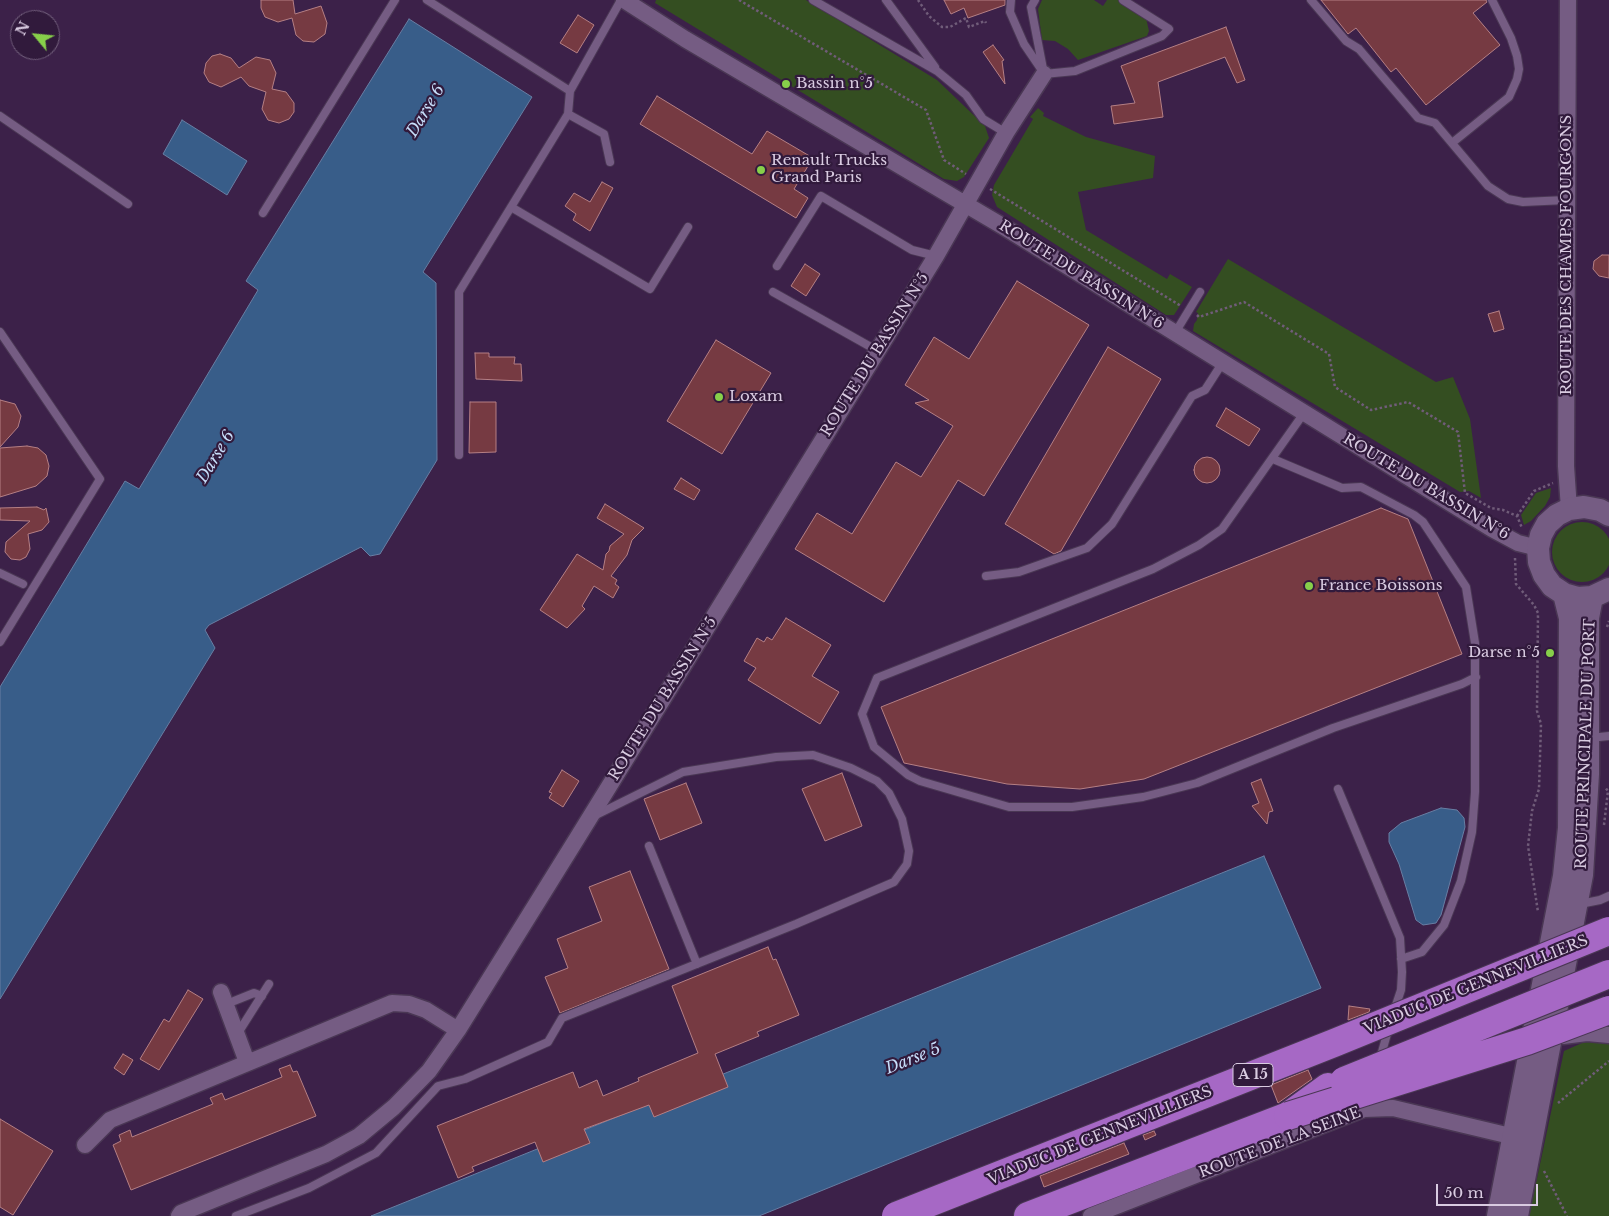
<!DOCTYPE html>
<meta charset="utf-8">
<style>
body{margin:0}
#map{position:relative;width:1609px;height:1216px;overflow:hidden;background:#311a3c;font-family:"Libre Baskerville",serif}
canvas{display:block}
.north{position:absolute;left:10px;top:10px;width:50px;height:50px;box-sizing:border-box;background:#311a3c;border:1px solid #74617e;border-radius:50%;rotate:298deg;font-size:14px;font-weight:700;line-height:20px;text-align:center;color:#d9cbe1}
.north::after{content:'';display:block;margin:auto;width:18px;height:22px;background:#87cf4a;clip-path:polygon(50% 0,100% 100%,50% 72%,0 100%)}
.scale{position:absolute;left:1436px;top:1184px;width:102px;height:22px;box-sizing:border-box;border:2px solid #d9cbe1;border-top:0;padding-left:6px;font-size:15px;line-height:18px;white-space:nowrap;color:#d9cbe1;-webkit-text-stroke:4px #311a3c;paint-order:stroke}
</style>
<div id="map">
<canvas width="1609" height="1216"></canvas>
<div class="north">N</div>
<div class="scale">50 m</div>
</div>
<script>
const g = document.querySelector('canvas').getContext('2d');
g.lineJoin = 'round';
function fillPath(path, color) { g.fillStyle = color; g.fill(path, 'evenodd'); }
const shape = rows => new Path2D(rows.map(r => 'M' + r).join(''));
function trace(path, color, width, dash) { g.strokeStyle = color; g.lineWidth = width; g.lineCap = dash ? 'butt' : 'round'; g.setLineDash(dash || []); g.stroke(path); }
function write(font, color, halo, rows, align = 'center') {
  g.font = font + ' "Libre Baskerville",serif'; g.lineWidth = 4.5; g.setLineDash([]); g.textBaseline = 'middle'; g.strokeStyle = halo; g.fillStyle = color; for (const [text, x, y, turn = 0] of rows) {
    g.save(); g.translate(x, y); g.rotate((+turn || 0) * Math.PI / 180); g.textAlign = isNaN(turn) ? turn : align; if (halo) g.strokeText(text, 0, 0); g.fillText(text, 0, 0); g.restore();
  }
}
fillPath(shape([
 [0,0,1609,0,1609,1216,759,1216,1320,988,1264,856,371,1216,0,1216,0,999,215,648,204,630,209,624,361,547,423,273,532,97,409,20,246,281,259,290,139,489,125,481,0,687],
 [20,20,50,20,50,50,20,50]
]), '#3c2149');
fillPath(shape([
 [656,0,806,0,937,80,985,126,989,138,964,177,957,181,944,179,655,3],
 [1042,0,1094,0,1103,6,1107,0,1119,0,1146,18,1149,31,1147,36,1078,60,1068,49,1055,41,1042,40,1038,9],
 [1038,108,1044,113,1043,116,1086,137,1155,156,1153,178,1078,192,1086,230,1167,279,1170,274,1192,287,1174,315,1166,315,997,207,992,195,994,185,1033,119,1030,117],
 [1228,259,1436,382,1453,377,1470,419,1481,498,1469,491,1460,492,1193,331,1194,324,1197,320,1198,313,1196,312],
 [1551,488,1550,497,1545,506,1531,521,1524,525,1521,515,1536,493],
 '1552 552a30 30 0 1 1 60 0a30 30 0 1 1-60 0Z',
 [1591,1039,1609,1042,1609,1216,1529,1216,1564,1051]
]), '#344e21');
const water = shape([
 [409,19,532,97,423,272,436,283,437,460,380,554,370,556,361,547,209,625,205,630,215,648,0,999,0,687,125,481,139,489,258,290,246,281,409,19],
 [182,120,247,161,227,195,163,154,182,120],
 [1441,808,1457,810,1464,818,1465,827,1441,915,1436,923,1423,925,1416,920,1399,864,1389,842,1389,833,1401,823,1441,808],
 [1264,856,1321,988,759,1216,371,1216,1264,856]
]);
fillPath(water, '#385d89');
trace(water, '#687ea3', 1);
const building = shape([
 [261,0,293,0,295,14,321,6,327,23,325,34,314,42,303,41,296,35,292,18,278,22,265,17,261,8,261,0],
 [944,0,1005,0,1005,5,968,18,964,8,951,14,944,0],
 [1321,0,1486,0,1487,2,1473,13,1500,45,1426,105,1396,68,1391,72,1356,28,1348,34,1321,0],
 [578,15,594,25,577,53,560,43,578,15],
 [1226,27,1245,80,1237,83,1225,57,1158,82,1163,117,1114,124,1111,106,1135,103,1121,66,1226,27],
 [993,45,1004,60,1002,61,1005,84,983,52,993,45],
 [220,54,231,58,239,68,256,57,270,60,276,73,272,89,286,92,294,103,294,112,289,119,279,123,268,120,262,109,266,92,249,86,241,77,221,87,209,82,204,73,206,63,212,56,220,54],
 [657,96,752,154,767,131,813,158,794,189,808,198,796,218,640,124,657,96],
 [602,182,613,188,590,231,573,220,576,214,565,206,574,193,590,202,602,182],
 [1602,255,1609,255,1609,278,1599,276,1593,269,1594,261,1602,255],
 [805,264,820,274,806,296,791,286,805,264],
 [1017,281,1089,325,984,496,958,480,884,602,795,549,817,513,852,534,896,462,921,477,953,426,915,403,929,400,905,385,934,337,969,359,1017,281],
 [1499,311,1504,329,1494,332,1488,314,1499,311],
 [716,340,771,373,722,454,667,421,716,340],
 [1108,347,1161,379,1061,551,1054,554,1005,524,1108,347],
 [475,353,489,353,489,357,515,357,514,364,521,364,522,381,476,379,475,353],
 [0,400,15,404,21,416,18,427,0,447,0,400],
 [470,402,496,402,496,452,469,453,470,402],
 [1226,408,1260,429,1249,446,1216,426,1226,408],
 [27,446,38,448,46,455,49,466,47,476,36,486,0,497,0,448,27,446],
 '1194 470a13 13 0 1 1 26 0a13 13 0 1 1-26 0Z',
 [681,478,700,490,694,500,674,489,681,478],
 [605,504,644,528,632,540,627,555,611,576,617,580,615,584,619,587,613,598,594,586,582,606,585,609,567,628,540,610,577,554,603,570,606,554,609,551,610,546,624,534,597,518,605,504],
 [37,507,44,510,46,508,49,522,42,530,28,534,30,549,26,557,20,560,11,559,5,552,6,542,30,521,0,520,0,508,37,507],
 [1381,508,1408,519,1462,654,1144,779,1080,789,1007,784,904,763,881,707,1381,508],
 [786,618,831,645,812,676,839,692,820,724,748,680,756,668,744,661,757,638,764,642,767,637,772,640,786,618],
 [562,770,579,781,563,807,549,798,552,793,549,792,562,770],
 [842,773,862,826,825,841,802,789,842,773],
 [1261,779,1273,811,1269,812,1267,824,1252,806,1259,803,1251,783,1261,779],
 [686,783,702,823,660,840,644,799,686,783],
 [630,871,669,969,560,1013,545,977,568,968,557,939,602,921,589,887,630,871],
 [768,947,773,960,776,959,799,1015,757,1032,759,1036,715,1054,728,1087,654,1117,649,1105,584,1129,590,1143,543,1162,535,1142,472,1167,474,1171,458,1178,437,1126,573,1072,579,1088,597,1080,603,1096,639,1081,638,1078,698,1053,672,986,768,947],
 [188,990,203,999,159,1070,140,1059,164,1019,169,1022,188,990],
 [1349,1006,1370,1009,1369,1012,1348,1020,1349,1006],
 [123,1054,133,1060,124,1075,114,1068,123,1054],
 [290,1065,293,1072,297,1071,316,1116,131,1190,113,1145,121,1141,119,1135,130,1130,132,1137,213,1104,210,1098,222,1093,225,1100,282,1077,279,1069,290,1065],
 [1308,1070,1312,1079,1278,1103,1271,1085,1308,1070],
 [0,1119,53,1151,13,1215,0,1207,0,1119],
 [1154,1131,1156,1135,1145,1140,1143,1135,1154,1131],
 [1124,1143,1129,1154,1044,1187,1040,1176,1124,1143]
]);
fillPath(building, '#763a42');
trace(building, '#b57f84', 1);
const service = shape([
 [427,0,570,91,621,0],
 [813,0,937,71,966,95,983,119,1006,133],
 [886,0,935,67],
 [1011,0,1010,12,1024,44,1041,69],
 [1035,0,1031,7,1044,74,1075,71,1162,36,1169,29,1123,0],
 [1311,0,1346,41,1359,49,1418,118,1435,123,1488,186,1508,199,1523,202,1566,200],
 [568,114,604,134,610,162],
 [0,116,128,204],
 [1452,143,1509,97,1517,79,1519,69,1517,56,1511,38,1492,0],
 [511,207,650,289,688,227],
 [263,213,395,0],
 [777,266,821,196,912,250,936,256],
 [773,292,878,351],
 [0,332,100,479,0,642],
 [1175,333,1200,292],
 [1304,413,1222,529,1199,545,1153,569,877,678,862,714,874,747,908,775,920,781,1009,807,1072,807,1143,797,1197,783,1333,728,1462,684,1476,677],
 [459,455,459,292,568,114,570,91],
 [1273,459,1342,488,1361,487,1414,515,1423,522,1466,587,1475,643,1475,792,1472,832,1461,881,1444,925,1422,952,1401,959],
 [0,573,23,584],
 [986,576,1019,572,1087,548,1112,524,1192,396,1205,390,1223,362],
 [1590,738,1609,736],
 [1338,789,1400,938,1402,972,1401,990,1394,1011],
 [649,846,697,964],
 [1580,904,1600,900,1609,896],
 [234,1001,254,993,262,996],
 [238,1033,269,984],
 [1380,1059,1389,1027],
 [236,1216,309,1188,376,1153,438,1086,465,1079,548,1042,562,1018,796,924,894,882,907,864,909,851,902,819,889,793,877,781,851,768,813,755,776,757,683,772,596,815]
]);
const minor = shape([
 [624,0,685,39,1004,227,1492,529,1518,543,1538,548],
 [1568,0,1566,466,1569,509],
 [221,992,247,1062],
 [1563,1036,1587,1033,1609,1035],
 [85,1145,110,1120,392,1003,409,1004,426,1010,458,1030],
 [179,1216,181,1213,326,1154,359,1136,394,1107,429,1071,458,1030,576,840,936,256,1006,133,1044,74],
 [1091,1216,1364,1109,1393,1108,1523,1139]
]);
const secondary = shape([
 [1609,515,1600,510,1584,507,1569,509,1557,515,1547,524,1541,535,1538,548,1539,562,1544,575,1552,586,1564,594,1578,598,1592,597,1609,589],
 [1498,1216,1564,876,1569,828,1570,618,1564,594],
 [1517,1216,1582,875,1588,774,1588,618,1592,597]
]);
const motorway = shape([
 [1028,1216,1288,1116,1328,1087]
]);
trace(service, '#4a3754', 10);
trace(minor, '#4a3754', 19);
trace(secondary, '#4a3754', 25);
trace(motorway, '#4a3754', 30);
trace(shape([
 [739,0,926,110,944,160,966,174],
 [918,0,929,16,942,27,950,27,966,18,969,27,985,21,986,23],
 [990,189,1181,306],
 [1197,315,1199,317,1244,302,1329,354,1335,387,1371,410,1408,402,1458,432,1465,493,1491,508,1503,510,1517,516,1522,528],
 [1517,516,1534,491,1553,483],
 [1515,558,1516,584,1534,605,1538,613,1537,711,1541,724,1539,789,1532,811,1528,846,1538,912],
 [1607,627,1609,621],
 [1604,825,1608,791,1605,787],
 [1558,1103,1609,1061],
 [1544,1171,1567,1216]
]), '#705c79', 2.5, [2.5, 2.5]);
trace(service, '#755c83', 8);
trace(minor, '#755c83', 16);
trace(secondary, '#755c83', 22);
trace(motorway, '#a668c5', 28);
const motorwayBridge = shape([
 [1344,1081,1609,974],
 [1288,1116,1527,1041,1609,1010],
 [896,1216,1334,1043,1609,931]
]);
trace(motorwayBridge, '#4a3754', 30, []);
trace(motorwayBridge, '#a668c5', 28);
for (const [x, y, r, color] of [
 [786,84,5,"#87cf4a"],
 [761,170,5,"#87cf4a"],
 [719,397,5,"#87cf4a"],
 [1309,586,5,"#87cf4a"],
 [1550,653,5,"#87cf4a"]
]) { const dot = new Path2D(); dot.arc(x, y, r, 0, 2 * Math.PI); g.fillStyle = color; g.fill(dot); trace(dot, '#311a3c', 2); }
for (const [x, y, w] of [
 [1253,1075,40]
]) { const box = new Path2D(); box.roundRect(x - w / 2, y - 11.5, w, 23, 4); g.fillStyle = '#311a3c'; g.fill(box); trace(box, '#d9cbe1', 1); }
write('bold 14px', '#d9cbe1', null, [
 ["A 15",1253,1075]
]);
write('15px', '#d9cbe1', '#311a3c', [
 ["Bassin n°5",796,84],
 ["Renault Trucks",771,161],
 ["Grand Paris",771,178],
 ["Loxam",729,397],
 ["France Boissons",1319,586],
 ["Darse n°5",1540,653,"right"]
], 'left');
write('15px', '#d9cbe1', '#311a3c', [
 ["ROUTE DES CHAMPS FOURGONS",1567,255,-90],
 ["ROUTE DU BASSIN N°6",1081,275,32],
 ["ROUTE DU BASSIN N°5",875,355,-58],
 ["ROUTE DU BASSIN N°6",1426,487,31],
 ["ROUTE DU BASSIN N°5",663,699,-58],
 ["ROUTE PRINCIPALE DU PORT",1586,744,-88],
 ["VIADUC DE GENNEVILLIERS",1476,985,-22],
 ["VIADUC DE GENNEVILLIERS",1100,1136,-22],
 ["ROUTE DE LA SEINE",1280,1143,-21]
]);
write('italic 16px', '#c7defa', '#311a3c', [
 ["Darse 6",426,111,-59],
 ["Darse 6",216,457,-59],
 ["Darse 5",913,1059,-22]
]);
</script>
